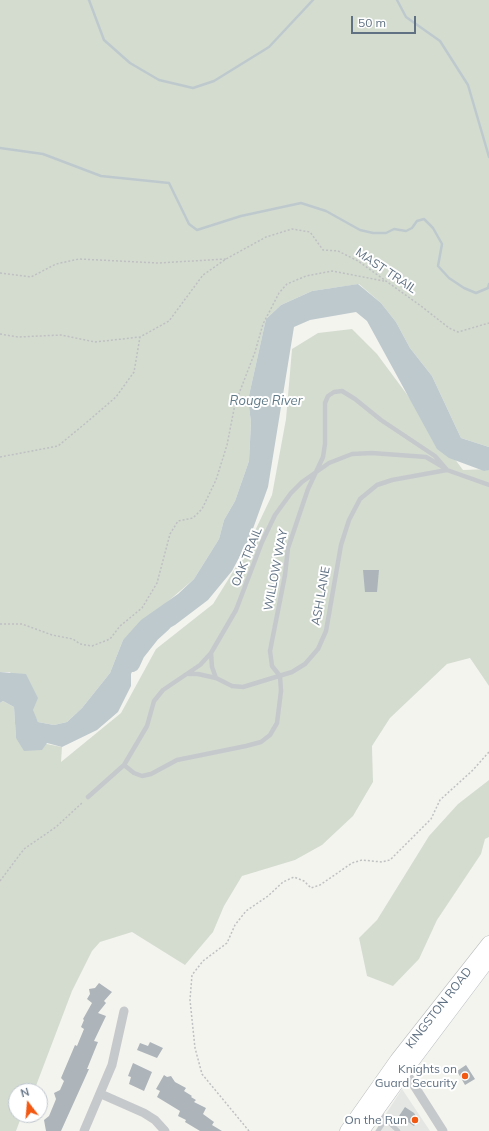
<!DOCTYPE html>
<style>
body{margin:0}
#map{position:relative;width:489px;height:1131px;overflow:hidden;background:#f4f4ef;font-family:Mulish,sans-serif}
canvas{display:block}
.north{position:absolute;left:8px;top:1083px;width:40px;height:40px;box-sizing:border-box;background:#fff;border:1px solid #bfc6cd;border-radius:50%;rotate:344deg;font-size:11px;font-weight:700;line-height:16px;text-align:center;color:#607183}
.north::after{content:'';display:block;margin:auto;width:14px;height:18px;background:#f25811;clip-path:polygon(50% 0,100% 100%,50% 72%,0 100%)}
.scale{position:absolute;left:351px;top:16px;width:65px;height:18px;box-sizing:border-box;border:2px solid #607183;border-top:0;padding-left:5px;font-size:12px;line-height:14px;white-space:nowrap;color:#607183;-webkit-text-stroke:3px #fff;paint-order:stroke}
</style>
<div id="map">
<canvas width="489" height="1131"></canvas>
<div class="north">N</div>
<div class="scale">50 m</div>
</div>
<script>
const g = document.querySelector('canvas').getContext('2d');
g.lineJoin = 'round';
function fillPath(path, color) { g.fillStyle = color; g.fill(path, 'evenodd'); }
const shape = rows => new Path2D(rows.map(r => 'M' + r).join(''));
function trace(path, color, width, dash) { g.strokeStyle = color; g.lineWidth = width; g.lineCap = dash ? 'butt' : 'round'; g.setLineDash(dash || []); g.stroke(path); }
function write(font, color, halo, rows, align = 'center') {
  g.font = font + ' Mulish,sans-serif'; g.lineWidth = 4; g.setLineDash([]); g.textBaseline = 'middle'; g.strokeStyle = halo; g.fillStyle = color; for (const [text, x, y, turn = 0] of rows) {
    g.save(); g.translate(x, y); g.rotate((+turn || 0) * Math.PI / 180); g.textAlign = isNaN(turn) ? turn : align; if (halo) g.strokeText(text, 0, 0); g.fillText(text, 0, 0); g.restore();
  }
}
fillPath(shape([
 [402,1089,430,1131,375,1131]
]), '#e4e6e3');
fillPath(shape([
 [0,0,489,0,489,447,461,438,432,376,410,348,396,322,381,303,359,284,312,291,281,305,266,319,248,400,251,422,249,461,235,501,224,520,219,539,194,579,123,640,110,673,82,708,67,722,54,725,38,722,10,672,0,672],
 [352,329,377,354,463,470,489,469,489,686,470,658,447,664,390,718,372,746,373,782,353,816,322,845,295,860,242,876,224,906,213,932,185,965,132,932,100,942,92,951,72,991,34,1091,16,1091,16,1115,22,1115,16,1131,0,1131,0,703,3,701,14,707,16,738,62,747,61,762,121,713,156,649,213,604,244,554,272,495,286,419,292,349,318,333],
 [489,780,489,837,485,839,481,854,437,920,419,959,393,986,367,976,359,938,377,920,429,836,458,804]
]), '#d4dcd0');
fillPath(shape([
 [358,284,381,303,396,322,410,348,432,376,461,438,489,447,489,470,484,471,449,458,437,449,367,321,356,312,310,320,294,327,268,487,250,537,232,571,208,600,175,625,145,642,131,674,131,686,118,712,97,730,62,747,47,743,42,750,24,751,16,738,14,707,3,701,0,703,0,672,26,674,38,698,33,710,38,722,54,725,67,722,82,708,110,673,123,640,141,620,178,594,194,579,219,539,224,520,235,501,249,461,251,422,248,400,266,319,281,305,312,291]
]), '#bec9ce');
trace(shape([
 [89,0,104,40,130,63,159,80,193,88,214,81,269,47,313,0],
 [397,0,406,17,440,41,468,85,489,157],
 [0,148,43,154,101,176,169,183,189,224,197,230,241,216,301,203,326,211,360,230,373,233,386,233,394,229,406,231,412,228,417,221,424,219,433,228,442,244,438,266,449,278,464,288,476,293,488,288,489,284]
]), '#bec9ce', 2.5);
trace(shape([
 [132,664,137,653,152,634,163,624]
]), '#bec9ce', 16);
fillPath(shape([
 [363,570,379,570,377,592,365,592],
 [99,983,112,992,104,1001,106,1003,98,1013,106,1016,94,1041,98,1042,87,1069,89,1069,61,1131,46,1131,44,1120,49,1116,54,1104,56,1099,54,1093,60,1090,64,1081,61,1078,75,1045,77,1046,84,1029,81,1027,84,1020,83,1019,92,1003,87,999,90,994,89,989,95,988],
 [150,1042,163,1048,157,1058,137,1050,140,1043,148,1046],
 [133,1063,152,1072,144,1091,129,1084,131,1077,128,1076],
 [466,1065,475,1079,465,1085,457,1071],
 [164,1075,167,1077,171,1076,175,1082,186,1088,184,1091,192,1096,191,1097,196,1100,194,1102,206,1108,203,1114,214,1122,212,1125,222,1131,200,1131,185,1122,186,1120,178,1116,180,1111,157,1097,160,1091,156,1089],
 [405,1107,414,1113,418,1120,414,1126,399,1116]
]), '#adb4ba');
const primary = shape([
 [347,1131,397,1060,489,943],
 [362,1131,405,1071,489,959]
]);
trace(primary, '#b8bbbf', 15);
trace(shape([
 [0,273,31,277,56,264,79,259,158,263,226,259],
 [0,334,18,337,61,335,95,342,140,337,169,321,203,275,226,259,266,237,292,229,310,232,323,250,338,251,358,261,421,306,449,328,458,332,489,323],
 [0,457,58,446,87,422,116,397,134,372,140,337],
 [0,624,22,624,52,635,73,639,80,644,92,646,110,639,120,626,142,608,157,583,170,534,178,521,193,518,202,509,216,480,227,445,235,404,255,352,263,324,279,293,287,284,306,276,332,271,384,281],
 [0,881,24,849,56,827,83,802],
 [249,1131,202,1074,195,1048,190,1000,192,975,203,961,227,943,235,925,246,911,268,896,283,882,294,877,304,881,311,888,320,885,352,863,362,860,382,862,390,860,431,819,440,800,473,770,489,752]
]), '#bec0c2', 1.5, [2, 2]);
trace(shape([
 [211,653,212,667,216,678],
 [189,674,198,674,216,678,232,686,243,687,292,672,305,664,318,649,326,631,341,545,349,520,360,499,377,485,392,480,447,470],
 [124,765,134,773,142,776,151,774,177,760,246,746,261,742,270,735,277,723,281,691,280,676,272,666,270,651,285,575,288,548,308,489,323,457,325,444,325,403,328,396,334,392,342,391,355,399,381,420,435,456,447,470,489,485],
 [88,797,124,765,147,726,154,701,163,690,200,665,211,653,236,610,262,542,275,515,291,493,302,482,329,463,352,454,372,453,426,457,443,467],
 [378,1112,398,1131],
 [378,1131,386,1119]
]), '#c6c9cc', 4.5);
trace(shape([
 [403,1068,443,1131],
 [101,1094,144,1113,155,1120,165,1131],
 [84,1131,112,1065,124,1011]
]), '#c6c9cc', 9);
trace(primary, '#fff', 14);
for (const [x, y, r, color] of [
 [465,1076,4,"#f25811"],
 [415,1120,4,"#f25811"]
]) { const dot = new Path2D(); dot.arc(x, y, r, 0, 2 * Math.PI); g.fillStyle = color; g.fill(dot); trace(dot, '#fff', 1.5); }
write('12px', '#607183', '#fff', [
 ["MAST TRAIL",386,271,34],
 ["OAK TRAIL",247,557,-68],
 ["WILLOW WAY",276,570,-79],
 ["ASH LANE",321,596,-80],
 ["KINGSTON ROAD",439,1008,-52]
]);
write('12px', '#607183', '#fff', [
 ["Knights on",457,1069],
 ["Guard Security",457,1083],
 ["On the Run",407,1120]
], 'right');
write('italic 13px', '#607a88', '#fff', [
 ["Rouge River",266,401]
]);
</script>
